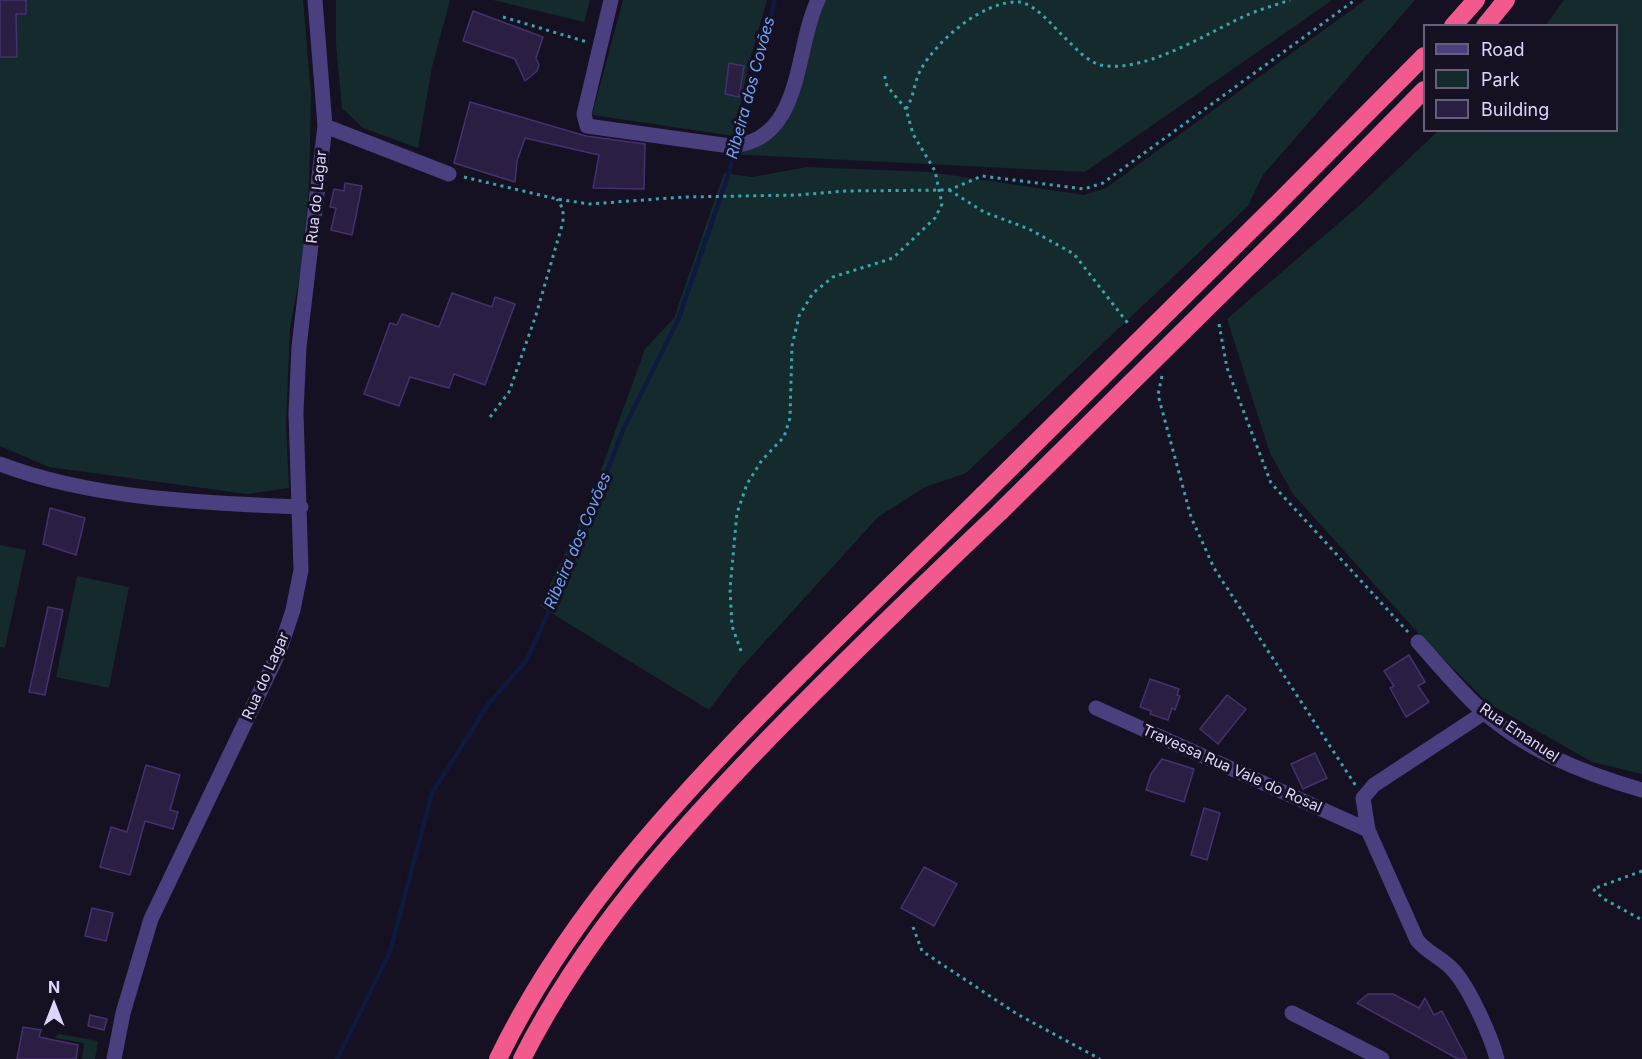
<!DOCTYPE html>
<html>
<head>
<meta charset="utf-8">
<style>
	body { margin:0 }
	#map { position:relative; width:1642px; height:1059px; overflow:hidden; background:#161023; font-family:Inter,sans-serif }
	canvas { display:block }
	.legend { position:absolute; left:1423px; top:24px; width:195px; height:108px; box-sizing:border-box; background:#161023; border:2px solid #665f7a; margin:0; padding:8px 10px; list-style:none; font-size:18px; color:#dfd5fc }
	.legend li { display:flex; align-items:center; gap:12px; height:30px }
	.legend b { width:30px; border:2px solid #665f7a }
	.north { position:absolute; left:24px; top:975px; width:60px; height:60px; -webkit-text-stroke:4px #161023; paint-order:stroke; rotate:0deg; font-size:16px; font-weight:700; line-height:24px; text-align:center; color:#dfd5fc }
	.north::after { content:''; display:block; margin:auto; width:21px; height:27px; background:#dfd5fc; clip-path:polygon(50% 0,100% 100%,50% 72%,0 100%) }
</style>
</head>
<body>
<div id="map">
<canvas width="1642" height="1059"></canvas>
<ul class="legend">
<li><b style="height:8px;background:#4a3f7f"></b>Road</li>
<li><b style="height:16px;background:#142a2d"></b>Park</li>
<li><b style="height:16px;background:#2a1e43"></b>Building</li>
</ul>
<div class="north">N</div>
</div>
<script>
const ctx = document.querySelector('canvas').getContext('2d');
ctx.lineJoin = 'round';
function fillPath(path, color) { ctx.fillStyle = color; ctx.fill(path, 'evenodd'); }
function stroke(path, color, width, dash) { ctx.strokeStyle = color; ctx.lineWidth = width; ctx.lineCap = dash ? 'butt' : 'round'; ctx.setLineDash(dash || []); ctx.stroke(path); }
function drawText(font, color, halo, rows, align = 'center') {
  ctx.font = font + ' Inter,sans-serif'; ctx.lineWidth = 6; ctx.setLineDash([]); ctx.textBaseline = 'middle'; ctx.strokeStyle = halo; ctx.fillStyle = color; for (const [text, x, y, turn = 0] of rows) {
    ctx.save(); ctx.translate(x, y); ctx.rotate((+turn || 0) * Math.PI / 180); ctx.textAlign = isNaN(turn) ? turn : align; if (halo) ctx.strokeText(text, 0, 0); ctx.fillText(text, 0, 0); ctx.restore();
  }
}
fillPath(new Path2D(`
	M0 0H303L311 94 309 188 301 270 290 327 286 425 289 488 247 494 49 467 0 446Z
	M336 0H450L432 67 418 148 363 128 342 108 336 44Z
	M493 0H590L584 22Z
	M623 0H767L749 63 734 136 592 115Z
	M824 0H1331V1L1085 172 728 154C818 137 792 61 824 0Z
	M1365 0H1415L1263 175 1248 206 966 473 925 487 878 517 739 670 709 710 540 606 589 503 645 349 674 318 724 173 752 177 807 167 930 172 1084 195 1106 188Z
	M1564 0H1642V774L1592 762 1488 703 1420 635 1293 494 1270 453 1227 319 1361 204 1438 131 1616 130V26L1546 25Z
	M0 545 26 550 5 648 0 647Z
	M77 576 129 587 109 688 56 677Z
	M59 1034 98 1041 95 1059H82L84 1043 55 1038Z`), '#142a2d');
stroke(new Path2D(`
	M337 1059 390 952 432 793 489 703 526 661 575 555 623 430 678 320 729 173 775 0`), '#0e193e', 4.5);
const building = new Path2D(`
	M0 0H26V14H16L17 57H0Z
	M473 11 543 37 536 58 539 65 537 71 525 81 515 59 463 41Z
	M729 63 744 66 739 97 725 94Z
	M470 102 586 136 645 144 644 189 593 188 599 155 525 138 517 161 515 182 454 163Z
	M345 183 362 186 352 235 331 230 336 208 330 207 334 189 344 191Z
	M452 293 492 307 495 297 515 304 485 385 454 374 449 388 410 377 399 406 364 394 390 323 397 325 402 314 439 327Z
	M50 508 85 518 76 555 43 544Z
	M48 607 63 610 45 695 29 692Z
	M1409 655 1425 682 1418 686 1429 702 1406 717 1390 688 1394 686 1384 671Z
	M1150 679 1179 689 1177 695 1180 696 1175 710 1172 708 1168 720 1150 714 1151 711 1140 707Z
	M1227 695 1246 709 1218 744 1200 729Z
	M1315 753 1327 778 1303 789 1291 764Z
	M1162 759 1194 769 1184 802 1146 790 1151 774Z
	M146 765 180 775 170 810 178 812 173 829 145 821 130 875 100 867 111 827 127 832Z
	M1204 808 1220 813 1207 860 1191 855Z
	M924 867 957 884 934 926 901 908Z
	M92 908 113 913 106 941 85 936Z
	M1368 994H1393L1419 1008 1425 998 1434 1015 1442 1011 1467 1059H1458L1357 1003Z
	M90 1015 107 1019 104 1030 88 1026Z
	M23 1027 41 1030 39 1037 78 1045 76 1059H17Z`);
fillPath(building, '#2a1e43');
stroke(building, '#45316d', 1.5);
stroke(new Path2D(`
	M503 17 587 42
	M906 109C914 97 914 83 920 71 936 41 983 0 1020 2 1037 6 1051 24 1063 36 1076 48 1088 64 1106 66 1151 70 1207 33 1247 15 1261 9 1276 5 1290 0
	M464 177 557 199 589 204 684 197 798 195 845 191 949 190 982 176 1084 189 1103 183 1355 0
	M949 190 984 212 1029 229 1074 254 1130 326
	M1219 324 1227 368 1271 483 1408 632
	M1162 376 1158 395 1191 517 1214 568 1356 786
	M490 417 509 392 536 315 563 222V209L557 199
	M741 651 732 626 730 589 737 513 747 484 762 460 784 437 790 418 792 346 799 316 813 293 833 277 893 258 935 218 942 204 935 171 913 134 906 109 887 86 884 73
	M1642 871 1593 889 1604 899 1642 920
	M913 927 922 951 946 967 1017 1014 1100 1059`), '#38a4ad', 3, [3, 4.5]);
stroke(new Path2D(`
	M611 0 584 114 587 126 730 146C804 142 794 49 818 0
	M325 126 449 174
	M0 464C91 499 204 503 301 507
	M1418 642C1437 663 1456 686 1477 706 1523 749 1582 773 1642 790
	M1096 708 1368 830
	M1485 712 1374 785 1363 798 1368 830 1417 940C1427 953 1443 958 1453 970 1469 987 1491 1036 1497 1059
	M1292 1013 1382 1059
	M114 1059 123 1013 151 919 279 652 293 610 301 570 296 413 299 347 325 126 315 0`), '#4a3f7f', 15);
stroke(new Path2D(`
	M1453 26 1476 0
	M1485 26 1506 0
	M1275 206 1424 56
	M1293 223 1424 90
	M498 1059C561 929 654 824 754 721 829 644 907 570 983 495
	M522 1059C584 936 675 835 770 737 845 660 922 586 1000 512`), '#f25a8e', 18);
stroke(new Path2D(`
	M983 495 1275 206
	M1000 512 1293 223`), '#f25a8e', 18);
drawText('15px', '#dfd5fc', '#161023', [
	["Rua do Lagar",317,197,-84],
	["Rua do Lagar",266,676,-66],
	["Rua Emanuel",1519,733,34],
	["Travessa Rua Vale do Rosal",1232,769,24]
]);
drawText('italic 16px', '#6ca2f4', '#161023', [
	["Ribeira dos Covões",751,88,-75],
	["Ribeira dos Covões",578,541,-67]
]);
</script>
</body>
</html>
